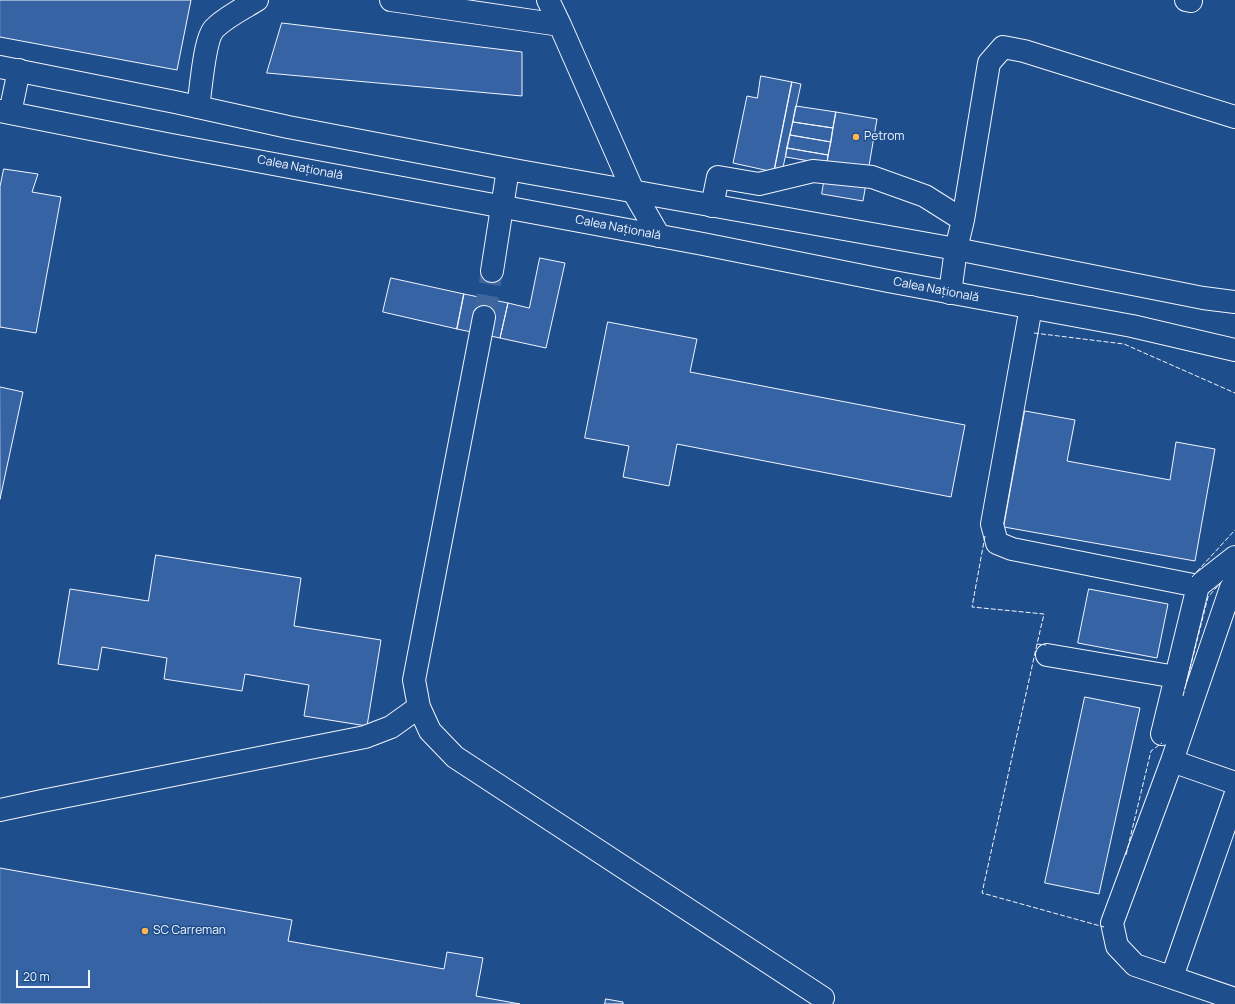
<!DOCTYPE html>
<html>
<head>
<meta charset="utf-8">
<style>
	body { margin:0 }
	#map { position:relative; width:1235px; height:1004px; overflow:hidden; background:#1f4e8c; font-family:Manrope,sans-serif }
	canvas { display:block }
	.scale { position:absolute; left:16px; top:970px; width:74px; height:18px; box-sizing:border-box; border:2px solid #f2f6ff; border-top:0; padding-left:5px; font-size:12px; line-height:14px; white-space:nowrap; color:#f2f6ff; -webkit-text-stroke:3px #1f4e8c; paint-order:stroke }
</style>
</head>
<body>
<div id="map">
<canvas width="1235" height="1004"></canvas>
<div class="scale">20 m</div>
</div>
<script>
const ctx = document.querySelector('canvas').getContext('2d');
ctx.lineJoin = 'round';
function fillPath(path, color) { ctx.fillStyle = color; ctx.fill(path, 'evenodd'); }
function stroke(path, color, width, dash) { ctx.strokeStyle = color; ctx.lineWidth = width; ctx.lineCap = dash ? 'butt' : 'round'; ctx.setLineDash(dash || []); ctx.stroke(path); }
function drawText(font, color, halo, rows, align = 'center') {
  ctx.font = font + ' Manrope,sans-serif'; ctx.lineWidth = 3; ctx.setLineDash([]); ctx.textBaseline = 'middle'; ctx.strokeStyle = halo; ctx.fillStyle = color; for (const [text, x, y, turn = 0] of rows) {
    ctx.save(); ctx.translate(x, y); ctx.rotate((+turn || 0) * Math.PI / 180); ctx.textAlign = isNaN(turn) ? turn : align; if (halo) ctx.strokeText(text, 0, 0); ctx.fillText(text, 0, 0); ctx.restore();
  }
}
const building = new Path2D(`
	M0 0H191L177 70 0 37Z
	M282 23 522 52V96L267 73Z
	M761 76 792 82 774 172 733 163 747 96 757 98Z
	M792 82 801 84 782 172H774Z
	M796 106 836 112 833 128 793 122Z
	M836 112 877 119 863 201 822 194Z
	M793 122 833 128 831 142 790 135Z
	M790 135 831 142 828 155 787 148Z
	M787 148 828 155 827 164 786 157Z
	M4 169 38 174 32 192 61 197 36 333 0 327V187Z
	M540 258 565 263 546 348 500 338 508 303 529 308Z
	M391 278 464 294 457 329 383 312Z
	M464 294 508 303 500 338 457 329Z
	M608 322 697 339 690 372 965 425 951 497 677 444 669 486 623 477 629 446 585 438Z
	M0 387 23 392 0 499Z
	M1025 411 1075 420 1067 461 1170 480 1176 442 1215 449 1195 561 1004 527Z
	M156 555 301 578 294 626 381 640 367 726 304 716 309 685 245 674 242 691 164 679 167 658 102 647 98 670 58 664 70 589 148 601Z
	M1089 589 1168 604 1157 658 1078 643Z
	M1085 697 1140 708 1099 894 1045 883Z
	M0 868 292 920 288 941 444 969 447 952 483 958 476 996 520 1004H0Z
	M606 999 623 1002V1004H605Z`);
fillPath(building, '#3563a3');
stroke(building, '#f2f6ff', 1);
stroke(new Path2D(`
	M484 317 492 271`), '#3f679d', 22, [22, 11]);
const minor = new Path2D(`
	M391 0 560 25
	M548 0 560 25 633 191 659 236
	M1186 0 1191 1V0
	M198 107C201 90 204 40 214 29 224 18 244 8 257 0
	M712 206 718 177 759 184 813 171 872 177 925 196 963 220
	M492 271 508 169
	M950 293 956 249 963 220 989 63 1003 47 1024 51 1235 117
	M1031 307 992 524 997 543 1012 549 1198 586
	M484 317 414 680 419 707 430 731 455 757 823 998
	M1235 576 1172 761 1112 923 1117 946 1135 965 1235 999
	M1047 655 1176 677
	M1162 734 1198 586 1235 557
	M1172 761 1235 783
	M0 810 42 801 365 737 391 727 419 707
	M1172 977 1235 796`);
const major = new Path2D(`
	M0 67 175 102 288 127 508 169 956 249 1203 298 1235 302
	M0 111 166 144 703 244 888 281 1132 326 1235 350
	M10 113 19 70`);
stroke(minor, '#f2f6ff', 24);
stroke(major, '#f2f6ff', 24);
stroke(minor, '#1f4e8c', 22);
stroke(major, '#1f4e8c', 22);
stroke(new Path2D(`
	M1034 333 1124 344 1235 393
	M985 536 972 607 1044 614 1037 644 1046 645
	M1192 577 1235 530
	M1037 644 982 893 1104 927
	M1183 696 1208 597 1223 580
	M1126 855 1151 751 1162 743`), '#f2f6ff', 1, [5, 2]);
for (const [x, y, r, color] of [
	[856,137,4,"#ffb74d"],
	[145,931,4,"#ffb74d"]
]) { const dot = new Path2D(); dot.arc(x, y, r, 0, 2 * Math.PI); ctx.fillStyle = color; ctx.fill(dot); stroke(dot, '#1f4e8c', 1.5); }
drawText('12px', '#f2f6ff', '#1f4e8c', [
	["Petrom",864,137],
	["SC Carreman",153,931]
], 'left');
drawText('12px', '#f2f6ff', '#1f4e8c', [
	["Calea Națională",300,168,11],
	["Calea Națională",618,228,11],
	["Calea Națională",936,290,11]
]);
</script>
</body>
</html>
